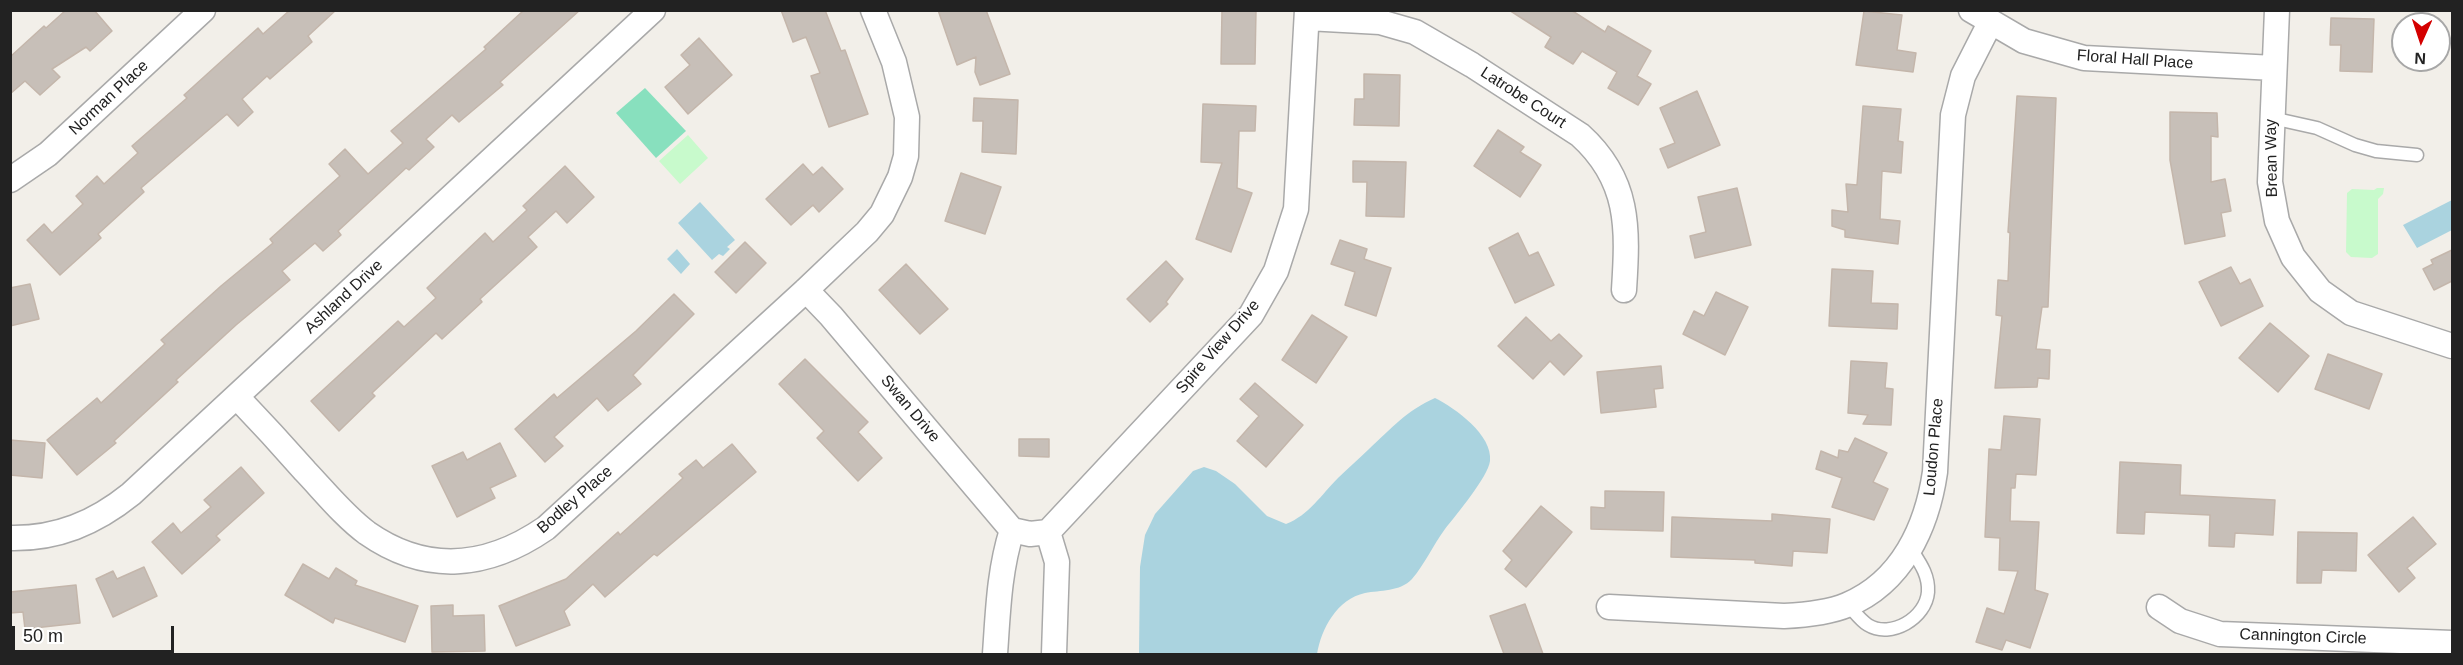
<!DOCTYPE html>
<html>
<head>
<meta charset="utf-8">
<style>
	body { margin:0 }
	#map { position:relative; width:2463px; height:665px; overflow:hidden; background:#f2efe9; font-family:Arial,sans-serif }
	canvas { display:block }
	.frame { position:absolute; inset:0; border:12px solid #222; pointer-events:none }
	.north { position:absolute; left:2391px; top:12px; width:60px; height:60px; box-sizing:border-box; background:#fff; border:2px solid #a7a7a7; border-radius:50%; rotate:183deg; font-size:16px; font-weight:700; line-height:24px; text-align:center; color:#222 }
	.north::after { content:''; display:block; margin:auto; width:21px; height:27px; background:#d40000; clip-path:polygon(50% 0,100% 100%,50% 72%,0 100%) }
	.scale { position:absolute; left:12px; top:626px; width:162px; height:27px; box-sizing:border-box; border:3px solid #222; border-top:0; padding-left:8px; font-size:18px; line-height:21px; white-space:nowrap; color:#222; -webkit-text-stroke:4px #fff; paint-order:stroke }
</style>
</head>
<body>
<div id="map">
<canvas width="2463" height="665"></canvas>
<div class="frame"></div>
<div class="north">N</div>
<div class="scale">50 m</div>
</div>
<script>
const ctx = document.querySelector('canvas').getContext('2d');
ctx.lineJoin = 'round';
function fillPath(path, color) { ctx.fillStyle = color; ctx.fill(path, 'evenodd'); }
function stroke(path, color, width, dash) { ctx.strokeStyle = color; ctx.lineWidth = width; ctx.lineCap = dash ? 'butt' : 'round'; ctx.setLineDash(dash || []); ctx.stroke(path); }
function drawText(font, color, halo, rows, align = 'center') {
  ctx.font = font + ' Arial,sans-serif'; ctx.lineWidth = 4.5; ctx.setLineDash([]); ctx.textBaseline = 'middle'; ctx.strokeStyle = halo; ctx.fillStyle = color; for (const [text, x, y, turn = 0] of rows) {
    ctx.save(); ctx.translate(x, y); ctx.rotate((+turn || 0) * Math.PI / 180); ctx.textAlign = isNaN(turn) ? turn : align; if (halo) ctx.strokeText(text, 0, 0); ctx.fillText(text, 0, 0); ctx.restore();
  }
}
fillPath(new Path2D(`
	M688 135 708 158 680 184 659 161Z
	M2377 188H2384L2383 194 2378 199V254L2372 258 2351 257 2346 252 2347 193 2352 189 2374 190Z`), '#c8facc');
fillPath(new Path2D(`
	M645 88 686 131 656 158 616 113Z`), '#88e0be');
fillPath(new Path2D(`
	M2452 200V230L2417 248 2403 225Z
	M700 202 735 240 727 247 730 249 723 256 719 254 712 260 678 223Z
	M677 249 690 264 681 274 667 259Z
	M1435 398C1455 408 1493 435 1490 461 1488 477 1456 515 1445 529 1433 545 1425 564 1412 579 1400 592 1380 590 1365 593 1337 599 1321 629 1317 654H1139L1140 567 1145 535 1155 514 1193 471 1204 467 1216 471 1235 484 1267 516 1286 524C1309 515 1321 495 1338 478 1348 468 1359 459 1369 449 1392 428 1406 411 1435 398Z`), '#aad3df');
const building = new Path2D(`
	M66 10H94L112 31 90 51 86 47 52 69 60 77 40 95 25 81 10 94V57L44 26 46 28Z
	M290 10H336L308 36 312 42 270 79 267 76 242 99 253 112 238 126 227 114 141 188 144 192 98 234 101 238 60 275 27 240 44 224 52 233 83 204 76 196 97 176 104 184 138 153 132 146 187 98 184 95 258 28 263 34Z
	M524 10H580L500 82 503 85 459 122 452 115 426 139 434 147 409 170 406 168 338 231 341 235 323 251 315 243 282 271 290 280 236 325 176 380 178 382 114 441 116 443 77 475 47 440 97 398 101 403 165 344 161 340 221 286 273 243 270 239 340 176 329 164 345 149 368 174 403 143 391 131 486 49 484 47Z
	M781 10H825L841 51 845 50 868 114 829 127 811 76 820 73 806 37 793 42Z
	M938 10H986L1010 74 980 85 975 72 976 57 957 65Z
	M1222 10H1256L1255 64H1221Z
	M1509 10H1571L1605 32 1608 26 1651 51 1637 76 1651 84 1638 105 1608 88 1617 72 1582 51 1573 64 1545 47 1551 37Z
	M1864 11 1902 15 1897 50 1916 53 1913 72 1856 65Z
	M2331 18 2374 19 2372 72 2340 71 2341 45H2330Z
	M699 38 732 75 688 114 665 87 690 65 681 55Z
	M1364 74 1400 75 1399 126 1354 125 1355 99H1364Z
	M1697 91 1720 145 1668 168 1660 149 1675 143 1660 108Z
	M2017 96 2056 98 2048 307H2042L2036 349 2050 350 2049 379 2038 378 2037 387 1995 388 2002 316 1996 315 1998 280 2008 281 2010 233 2008 232Z
	M974 98 1018 100 1016 154 982 152 983 121H973Z
	M1203 104 1256 106 1255 131H1239L1237 188 1252 193 1231 252 1196 239 1222 163 1201 162Z
	M1863 106 1901 109 1898 141 1903 142 1901 173 1882 171 1880 219 1900 221 1898 244 1845 237V230L1832 226V210L1848 212 1846 184 1857 185Z
	M2170 112 2217 113 2218 137 2211 136V182L2225 179 2231 211 2221 213 2225 236 2185 244 2170 160Z
	M1498 130 1524 147 1520 152 1541 165 1520 197 1474 166Z
	M1353 161 1406 162 1404 217 1366 216 1367 182H1353Z
	M803 164 813 175 822 167 843 189 819 212 813 205 791 225 766 199Z
	M565 166 594 197 567 223 556 211 528 237 537 247 480 299 482 302 442 339 436 333 372 393 375 396 339 431 311 401 398 321 404 327 436 298 427 288 485 233 493 242 527 210 523 206Z
	M961 173 1001 187 985 234 945 221Z
	M1737 188 1751 245 1695 258 1690 236 1706 232 1698 197Z
	M1518 233 1529 256 1538 252 1554 285 1515 303 1489 248Z
	M1340 240 1367 249 1364 259 1391 268 1376 316 1345 305 1355 272 1331 264Z
	M745 242 766 263 736 293 715 272Z
	M2452 250V281L2434 290 2423 269 2433 264 2431 260Z
	M1166 261 1183 279 1166 302 1168 304 1150 322 1127 299Z
	M906 264 948 309 920 334 879 290Z
	M2231 267 2240 284 2250 279 2263 306 2221 326 2199 282Z
	M1832 269 1873 271 1871 303 1898 304 1897 329 1829 326Z
	M30 284 39 319 10 326V288Z
	M1716 292 1748 307 1725 355 1683 334 1694 311 1704 316Z
	M674 294 694 314 633 375 641 384 608 411 597 398 554 437 563 446 545 462 515 429 554 394 557 398 636 331Z
	M1312 315 1347 337 1316 383 1282 360Z
	M1526 317 1551 341 1559 334 1582 356 1564 375 1550 361 1533 379 1498 346Z
	M2270 323 2309 356 2278 392 2239 358Z
	M2328 354 2382 374 2369 409 2315 389Z
	M805 359 868 422 858 432 882 458 858 481 817 438 824 431 779 384Z
	M1851 361 1887 363 1885 388 1893 389 1891 425 1863 424 1868 415 1848 413Z
	M1661 366 1663 388 1654 389 1656 407 1601 413 1597 372Z
	M1255 383 1303 425 1266 467 1237 441 1259 416 1240 399Z
	M2004 416 2040 419 2036 475 2016 474 2015 488H2011L2010 521 2039 522 2035 590 2048 594 2030 648 2006 640 2002 650 1976 642 1987 608 2004 614 2018 571 1999 570 2000 538 1985 537 1989 449 2001 450Z
	M1855 438 1887 453 1873 482 1888 489 1874 520 1832 507 1842 478 1816 469 1821 451 1838 458 1839 450 1848 452Z
	M1019 439H1049V457L1019 456Z
	M10 440 45 443 42 478 10 475Z
	M500 443 516 476 490 488 495 498 457 517 432 466 463 452 467 460Z
	M732 444 756 472 657 556 654 554 605 597 593 584 564 611 570 625 516 646 499 606 566 579 618 532 620 535 683 478 679 474 696 460 703 468Z
	M2120 462 2181 465 2180 495 2275 500 2273 535 2235 533 2234 547 2209 546 2210 515 2145 512 2144 534 2117 533Z
	M241 467 264 493 216 536 220 540 182 574 152 542 173 523 181 533 211 507 204 500Z
	M1605 491 1664 492 1663 531 1591 529V507L1605 508Z
	M1541 506 1572 532 1526 587 1505 569 1512 560 1503 551Z
	M1772 514 1830 519 1827 553 1793 551 1792 566 1755 563V560L1671 557 1672 517 1772 521Z
	M2413 517 2436 544 2407 568 2415 578 2399 592 2368 555Z
	M2298 532 2357 533 2356 571 2322 570 2321 583H2297Z
	M303 564 329 579 336 568 357 581 355 585 418 606 405 642 335 618 333 623 285 595Z
	M144 567 157 596 113 617 96 579 113 571 117 579Z
	M76 585 80 623 25 629 23 612 10 613V592Z
	M1525 604 1543 654H1504L1490 616Z
	M453 605V616L484 615 485 651 432 652 431 606Z`);
fillPath(building, '#c7bfb8');
stroke(building, '#c4b6ab', 1.5);
const lane = new Path2D(`
	M2272 118 2317 128 2355 145 2376 151 2417 155
	M1848 605C1854 611 1860 620 1868 625 1891 639 1926 618 1928 592 1929 575 1920 563 1911 549`);
const street = new Path2D(`
	M1971 10 2024 41 2084 58 2274 68
	M2277 10 2270 182 2277 221 2293 257 2320 291 2351 313 2452 346
	M1307 18 1380 22 1415 32 1472 65 1580 135C1630 180 1628 228 1624 290
	M10 180 48 154 203 10
	M806 290 831 316 1012 530
	M237 397C260 421 283 446 305 471 325 492 344 516 367 533 427 575 488 568 546 528L806 290 867 232 882 214 900 177 906 156 907 117 894 62 873 10
	M1012 530 1030 534 1048 532 1251 315 1276 271 1296 209 1307 10
	M1048 532 1057 562 1054 654
	M10 538C57 539 95 523 131 494L653 10
	M1609 607 1784 616C1805 615 1828 613 1847 605 1902 582 1927 527 1935 472L1953 115 1963 76 1990 23
	M2159 607 2180 621 2220 634 2452 643
	M995 654C998 612 999 571 1012 530`);
stroke(lane, '#a9a9a9', 15);
stroke(street, '#a9a9a9', 27);
stroke(lane, '#fff', 12);
stroke(street, '#fff', 24);
drawText('16px', '#222', '#fff', [
	["Floral Hall Place",2135,60,4],
	["Norman Place",109,98,-43],
	["Latrobe Court",1523,98,33],
	["Brean Way",2272,158,-91],
	["Ashland Drive",344,297,-43],
	["Spire View Drive",1218,347,-49],
	["Swan Drive",910,409,50],
	["Loudon Place",1934,447,-85],
	["Bodley Place",575,500,-41],
	["Cannington Circle",2303,637,2]
]);
</script>
</body>
</html>
